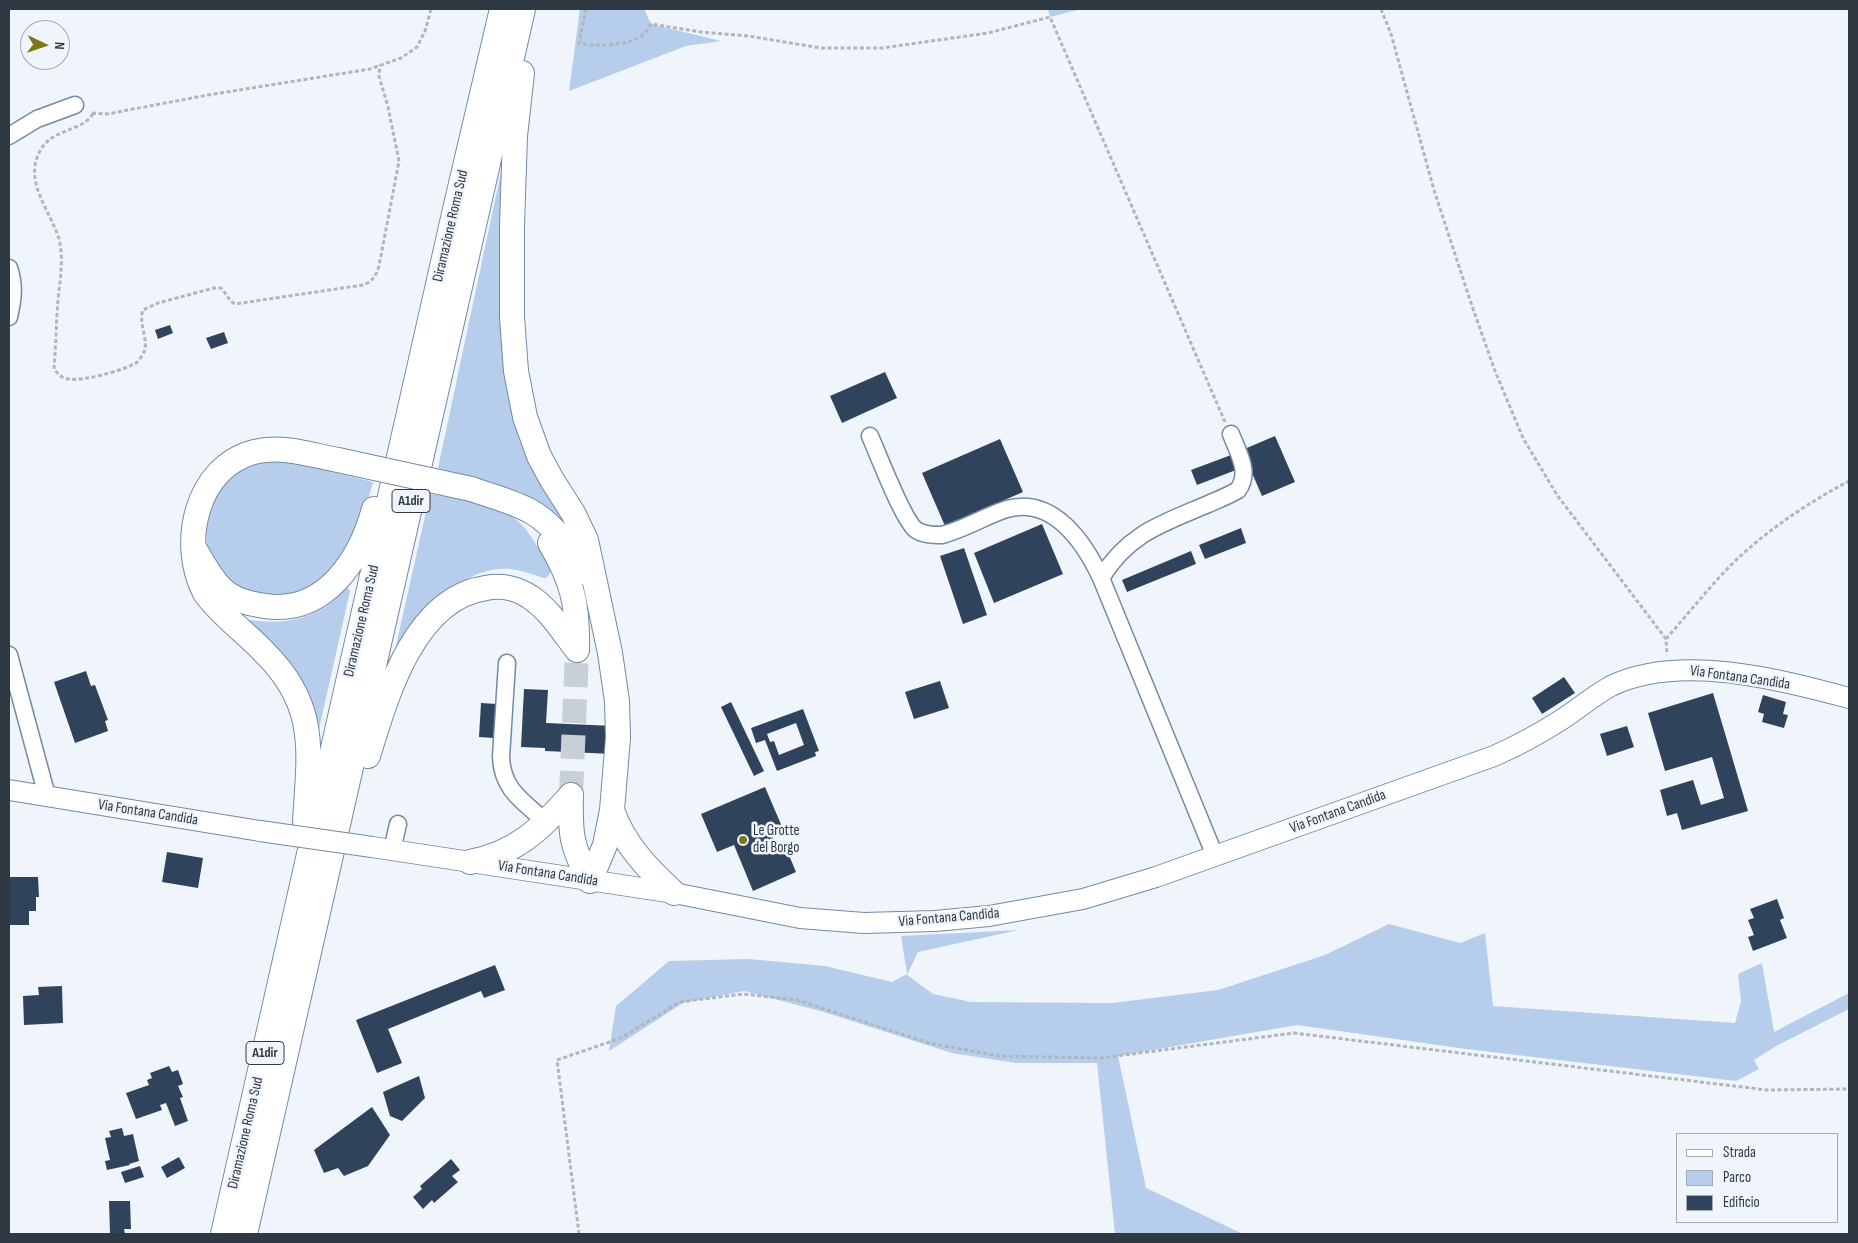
<!DOCTYPE html>
<html>
<head>
<meta charset="utf-8">
<style>
	body { margin:0 }
	#map { position:relative; width:1858px; height:1243px; overflow:hidden; background:#f0f5fb; font-family:"Sofia Sans Condensed",sans-serif }
	canvas { display:block }
	.frame { position:absolute; inset:0; border:10px solid #2f3944; pointer-events:none }
	.legend { position:absolute; left:1676px; top:1133px; width:162px; height:90px; box-sizing:border-box; background:#f0f5fb; border:1px solid #a3aab2; margin:0; padding:6px 9px; list-style:none; font-size:15px; color:#2f3944 }
	.legend li { display:flex; align-items:center; gap:10px; height:25px }
	.legend b { width:25px; border:1px solid #a3aab2 }
	.north { position:absolute; left:20px; top:20px; width:50px; height:50px; box-sizing:border-box; background:#f0f5fb; border:1px solid #a3aab2; border-radius:50%; rotate:93deg; font-size:14px; font-weight:700; line-height:20px; text-align:center; color:#2f3944 }
	.north::after { content:''; display:block; margin:auto; width:18px; height:22px; background:#7f7517; clip-path:polygon(50% 0,100% 100%,50% 72%,0 100%) }
</style>
</head>
<body>
<div id="map">
<canvas width="1858" height="1243"></canvas>
<div class="frame"></div>
<ul class="legend">
<li><b style="height:6px;background:#fff"></b>Strada</li>
<li><b style="height:14px;background:#b6ceeb"></b>Parco</li>
<li><b style="height:14px;background:#2f445c"></b>Edificio</li>
</ul>
<div class="north">N</div>
</div>
<script>
const ctx = document.querySelector('canvas').getContext('2d');
ctx.lineJoin = 'round';
function fillPath(path, color) { ctx.fillStyle = color; ctx.fill(path, 'evenodd'); }
function stroke(path, color, width, dash) { ctx.strokeStyle = color; ctx.lineWidth = width; ctx.lineCap = dash ? 'butt' : 'round'; ctx.setLineDash(dash || []); ctx.stroke(path); }
function drawText(font, color, halo, rows, align = 'center') {
  ctx.font = font + ' "Sofia Sans Condensed",sans-serif'; ctx.lineWidth = 5; ctx.setLineDash([]); ctx.textBaseline = 'middle'; ctx.strokeStyle = halo; ctx.fillStyle = color; for (const [text, x, y, turn = 0] of rows) {
    ctx.save(); ctx.translate(x, y); ctx.rotate((+turn || 0) * Math.PI / 180); ctx.textAlign = isNaN(turn) ? turn : align; if (halo) ctx.strokeText(text, 0, 0); ctx.fillText(text, 0, 0); ctx.restore();
  }
}
fillPath(new Path2D(`
	M580 9H644L651 24 721 41 686 46 569 91Z
	M1048 9H1081L1050 17Z
	M506 169 505 330 566 525 545 506 521 492 438 468 501 172Z
	M282 461 293 462 373 482 365 512 327 582 284 603 227 586 207 547 206 523 215 494 231 477 249 466 261 463Z
	M430 494C460 500 498 502 521 524 530 533 536 545 543 555 549 563 555 571 546 578H543C532 574 521 570 510 569 458 566 425 616 395 650Z
	M347 587 350 591 317 738 245 619C276 625 305 622 331 603 337 598 341 591 347 587Z
	M1389 924 1460 943 1485 933 1493 1006 1735 1023 1741 1001 1738 974 1762 963 1774 1032 1849 993V1009L1778 1045 1754 1060 1759 1069 1736 1081 1466 1049 1297 1025 1118 1056 1146 1188 1243 1234H1115L1097 1063H1016L952 1053 824 1012 744 991 683 1003 609 1051 616 1006 669 961 749 959 825 966 892 982 907 974 901 936 1019 930 918 952 907 975 933 994 971 1002 1112 1003 1218 990 1325 955Z`), '#b6ceeb');
fillPath(new Path2D(`
	M170 325 173 333 158 339 155 330Z
	M224 332 228 343 211 349 206 338Z
	M885 372 897 398 842 423 830 396Z
	M1275 436 1295 482 1262 496 1242 450Z
	M1000 439 1023 492 945 526 922 473Z
	M1231 455 1236 470 1197 485 1191 470Z
	M1042 524 1063 574 994 603 974 553Z
	M1241 528 1246 543 1205 559 1199 545Z
	M964 548 987 615 963 624 940 556Z
	M1191 551 1196 564 1127 592 1122 580Z
	M86 671 91 686 95 685 108 720 105 721 108 731 75 743 54 682Z
	M1564 677 1575 693 1542 714 1532 698Z
	M940 681 949 708 914 719 905 692Z
	M524 689 548 690 546 723 614 726 613 754 545 751V748L521 747Z
	M1713 693 1748 811 1682 830 1677 813 1667 816 1660 790 1693 780 1701 805 1724 798 1712 757 1665 771 1648 713Z
	M1763 695 1786 702 1783 714 1788 715 1784 728 1762 722 1764 714 1758 712Z
	M731 702 764 771 754 776 721 707Z
	M481 703 497 704 494 738 479 737Z
	M803 709 819 751 815 752 816 756 777 771 765 740 756 743 751 728ZM796 723 804 745 779 755 774 741 770 742 767 734Z
	M1627 726 1634 747 1607 756 1600 734Z
	M765 787 783 829 771 834 779 851 786 848 796 872 753 891 734 845 717 852 701 814Z
	M167 852 203 858 198 888 162 882Z
	M9 877H38L39 897H36V911H29V925H9Z
	M1777 899 1784 918 1780 920 1787 938 1753 951 1748 937 1754 935 1748 920 1754 918 1750 909Z
	M495 965 505 990 484 998 481 991 388 1029 402 1063 377 1073 356 1020Z
	M62 986 63 1023 24 1025 23 996 39 995 38 987Z
	M169 1066 172 1072 178 1070 183 1084 178 1086 183 1097 180 1098 188 1121 175 1126 166 1103 160 1105 162 1110 136 1119 126 1093 149 1085 147 1080 152 1078 150 1073Z
	M419 1076 425 1098 402 1121 390 1116 383 1092Z
	M372 1107 390 1135 368 1166 344 1176 338 1168 324 1173 314 1150Z
	M122 1128 124 1136 133 1134 139 1161 129 1164 130 1165 107 1170 105 1161 110 1160 105 1138 111 1137 109 1131Z
	M179 1157 185 1168 167 1178 161 1167Z
	M451 1159 460 1170 452 1176 458 1182 434 1203 432 1200 423 1209 413 1197 422 1189 420 1186Z
	M140 1166 144 1177 125 1183 121 1172Z
	M109 1201H130L131 1229H124L125 1234H110Z`), '#2f445c');
stroke(new Path2D(`
	M571 795 577 650`), '#c9cfd6', 24, [24, 12]);
const minor = new Path2D(`
	M9 136 37 119 75 105
	M9 268C15 285 13 300 9 317
	M870 436C878 454 903 520 916 530 924 535 933 535 942 535 965 529 985 516 1007 509 1053 496 1084 542 1101 578L1215 856
	M1101 578C1128 534 1161 524 1206 505 1217 500 1228 496 1238 490 1251 472 1238 453 1231 434
	M9 655 47 796
	M507 663 501 757C502 790 524 802 546 822
	M392 851 398 824`);
const major = new Path2D(`
	M9 790 260 831
	M372 847 674 893 800 918 864 923 935 921 989 916 1083 899 1156 877 1494 756C1517 746 1539 734 1561 720 1578 709 1593 696 1611 686 1679 653 1779 679 1849 698`);
const highway = new Path2D(`
	M522 73 515 136 512 225V317L516 371 525 417 539 456 552 480 573 513 586 540 610 653 617 701 618 738 612 810 605 845 590 881
	M471 489C491 496 512 501 530 511 556 525 572 554 591 576
	M550 543C573 582 578 605 577 650
	M194 548C203 562 210 578 222 589 233 600 250 604 265 606 325 615 360 560 374 509
	M368 756C386 697 414 598 486 588 501 585 517 588 530 597 549 609 563 632 577 650
	M571 795C570 834 571 846 590 881
	M612 810C624 845 648 869 674 893
	M305 822C309 752 319 706 264 652 246 633 220 614 205 593 179 544 196 467 254 452 282 445 311 455 338 460
	M470 862C516 853 540 830 571 795
	M223 1234 456 205 502 9
	M245 1234 523 9`);
stroke(minor, '#738aa5', 19);
stroke(major, '#738aa5', 22);
stroke(highway, '#738aa5', 26);
stroke(new Path2D(`
	M586 9 579 43C595 47 631 46 644 34 647 31 649 27 651 24L701 32 748 36 821 48H882L988 33 1050 17 1225 422
	M1381 9 1391 34 1434 190 1471 303 1495 371 1523 438 1557 495 1666 639 1667 655
	M92 113 107 114 208 95 370 69 401 58 417 47 425 31 431 9
	M93 114C90 118 86 122 82 124 65 133 48 134 39 153 24 182 51 212 59 239 64 260 60 279 58 300 56 323 56 346 54 369 58 374 62 379 70 379 84 381 121 371 134 364 138 363 142 356 144 352 149 339 138 324 143 310L158 303 214 288H221C227 294 228 300 235 304L363 285C373 281 376 276 379 266L399 161 388 107 379 76 380 65
	M1666 639C1687 615 1707 590 1729 567 1764 532 1806 504 1849 481
	M579 1234 557 1060 621 1038 680 1002 743 994 797 1000 929 1043 999 1056 1101 1058 1294 1033 1767 1090 1849 1089`), '#afb6bd', 3, [4, 2.5]);
stroke(minor, '#fff', 16);
stroke(major, '#fff', 20);
stroke(highway, '#fff', 24);
const majorBridge = new Path2D(`
	M260 831 372 847`);
const highwayBridge = new Path2D(`
	M338 460 471 489`);
stroke(majorBridge, '#738aa5', 22, []);
stroke(highwayBridge, '#738aa5', 26, []);
stroke(majorBridge, '#fff', 20);
stroke(highwayBridge, '#fff', 24);
for (const [x, y, r, color] of [
	[743,840,5,"#7f7517"]
]) { const dot = new Path2D(); dot.arc(x, y, r, 0, 2 * Math.PI); ctx.fillStyle = color; ctx.fill(dot); stroke(dot, '#f0f5fb', 2); }
for (const [x, y, w] of [
	[411,501,38],
	[265,1053,38]
]) { const box = new Path2D(); box.roundRect(x - w / 2, y - 11.5, w, 23, 4); ctx.fillStyle = '#f0f5fb'; ctx.fill(box); stroke(box, '#2f3944', 1); }
drawText('bold 14px', '#2f3944', null, [
	["A1dir",411,501],
	["A1dir",265,1053]
]);
drawText('15px', '#2f3944', '#f0f5fb', [
	["Diramazione Roma Sud",451,226,-77],
	["Diramazione Roma Sud",362,621,-77],
	["Via Fontana Candida",1740,678,8],
	["Via Fontana Candida",1338,812,-20],
	["Via Fontana Candida",148,813,9],
	["Via Fontana Candida",548,874,9],
	["Via Fontana Candida",949,918,-5],
	["Diramazione Roma Sud",246,1133,-77]
]);
drawText('15px', '#2f3944', '#f0f5fb', [
	["Le Grotte",753,831],
	["del Borgo",753,848]
], 'left');
</script>
</body>
</html>
